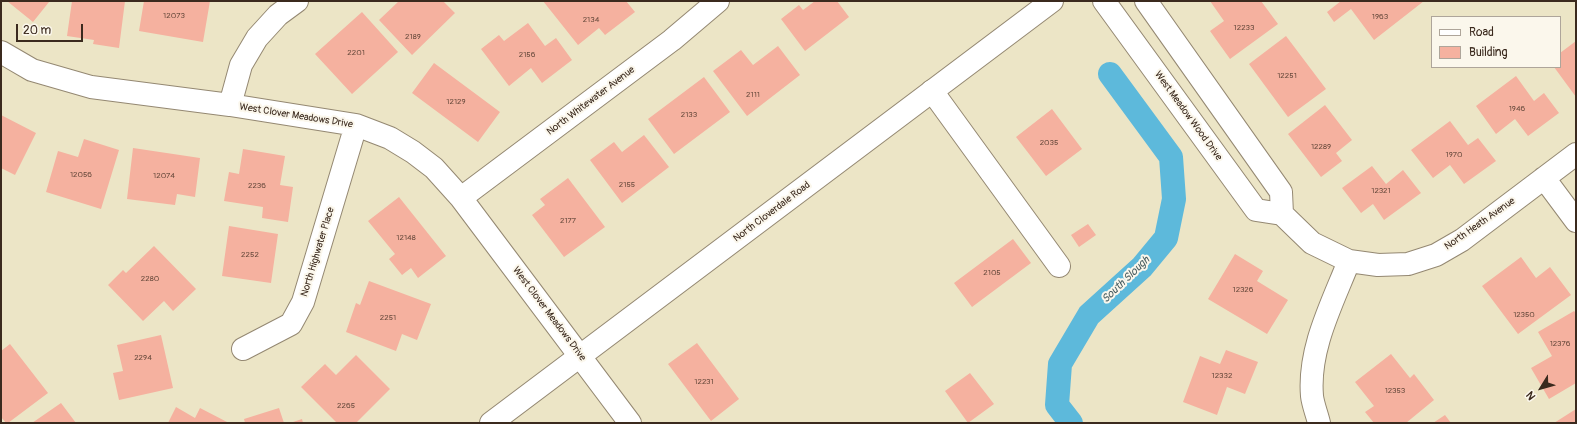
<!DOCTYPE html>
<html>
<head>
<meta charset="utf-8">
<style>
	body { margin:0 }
	#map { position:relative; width:1577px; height:424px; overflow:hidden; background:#ece5c6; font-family:Pangolin,sans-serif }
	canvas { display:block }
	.frame { position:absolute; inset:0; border:2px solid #3b2a1e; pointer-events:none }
	.legend { position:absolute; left:1431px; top:16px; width:130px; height:52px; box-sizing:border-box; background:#fbf7ec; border:1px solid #aea59a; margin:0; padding:5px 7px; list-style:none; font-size:12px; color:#3b2a1e }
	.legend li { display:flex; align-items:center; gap:8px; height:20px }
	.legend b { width:20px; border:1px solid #aea59a }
	.north { position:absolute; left:1521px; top:368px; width:40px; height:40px; -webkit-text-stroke:3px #fbf7ec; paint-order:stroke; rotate:233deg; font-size:11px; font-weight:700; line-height:16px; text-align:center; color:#3b2a1e }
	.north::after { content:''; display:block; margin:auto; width:14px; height:18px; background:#3b2a1e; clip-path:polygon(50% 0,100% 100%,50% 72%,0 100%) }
	.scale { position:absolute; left:16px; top:24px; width:67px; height:18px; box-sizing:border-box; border:2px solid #3b2a1e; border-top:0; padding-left:5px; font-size:12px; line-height:14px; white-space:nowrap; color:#3b2a1e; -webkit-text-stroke:3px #fbf7ec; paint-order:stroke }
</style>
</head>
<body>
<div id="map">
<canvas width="1577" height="424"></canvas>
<div class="frame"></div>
<ul class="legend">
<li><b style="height:5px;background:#fff"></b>Road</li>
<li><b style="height:11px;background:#f5b19f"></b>Building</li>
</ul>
<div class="north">N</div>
<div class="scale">20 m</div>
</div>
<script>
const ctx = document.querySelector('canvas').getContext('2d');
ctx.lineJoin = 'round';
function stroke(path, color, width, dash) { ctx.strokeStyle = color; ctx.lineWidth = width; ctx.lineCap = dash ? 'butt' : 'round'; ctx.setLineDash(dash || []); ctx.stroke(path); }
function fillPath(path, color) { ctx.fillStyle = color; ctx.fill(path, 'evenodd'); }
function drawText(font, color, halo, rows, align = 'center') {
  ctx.font = font + ' Pangolin,sans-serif'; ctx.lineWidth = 4; ctx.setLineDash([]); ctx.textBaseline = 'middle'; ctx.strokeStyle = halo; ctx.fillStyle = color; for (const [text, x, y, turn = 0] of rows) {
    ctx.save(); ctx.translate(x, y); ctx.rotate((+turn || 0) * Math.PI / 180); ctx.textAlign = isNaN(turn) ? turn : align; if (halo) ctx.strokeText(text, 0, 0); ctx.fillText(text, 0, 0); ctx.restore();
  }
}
stroke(new Path2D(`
	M1071 423 1057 405 1060 364 1089 315 1142 267 1166 238 1174 199 1171 157 1110 74`), '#5db9db', 24);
fillPath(new Path2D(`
	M7 1H47L49 2 33 22Z
	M72 1H125L119 48 93 44 94 40 67 36Z
	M144 1H210L203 42 139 31Z
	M399 1H443L455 13 412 55 379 20Z
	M543 1H626L635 12 605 35 599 28 578 45Z
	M815 1H837L849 17 805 51 781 19 799 5 803 10Z
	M1210 1H1261L1278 24 1230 59 1210 31 1224 21Z
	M1341 1H1424L1374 40 1351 9 1334 22 1327 12Z
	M362 12 398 52 352 94 315 54Z
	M528 23 545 46 556 38 572 60 542 83 531 68 509 86 481 49 499 35 504 41Z
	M1286 36 1326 89 1288 117 1249 64Z
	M1576 41V97L1554 67H1560V53Z
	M778 46 800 75 747 116 713 71 741 50 753 65Z
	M434 63 500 112 478 142 412 93Z
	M1516 76 1534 101 1544 93 1559 113 1528 136 1515 119 1496 134 1476 106Z
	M704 77 730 112 674 154 648 119Z
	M1325 105 1352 140 1336 153 1342 161 1321 177 1288 134Z
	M1052 109 1082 149 1046 176 1016 137Z
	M1 115 36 133 15 175 1 168Z
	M1450 121 1468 145 1478 138 1496 161 1464 184 1450 165 1433 178 1411 150Z
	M644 135 669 167 622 203 590 160 614 142 622 152Z
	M84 139 119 150 101 209 46 192 58 151 78 157Z
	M133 148 200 158 195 197 177 194 175 205 127 199Z
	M243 149 285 156 280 185 293 187 288 222 262 218 263 207 224 201 229 172 239 174Z
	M1372 166 1386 184 1403 170 1421 193 1384 220 1373 204 1361 213 1342 188Z
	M568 178 605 227 564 257 532 215 545 205 540 199Z
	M399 197 446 256 418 278 411 268 402 275 389 259 395 254 368 221Z
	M1088 224 1096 235 1079 247 1071 235Z
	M229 226 278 234 271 283 222 276Z
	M1013 239 1031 263 972 307 954 283Z
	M154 246 196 289 173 311 164 301 143 321 108 285 123 270 126 273Z
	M1235 254 1263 271 1257 281 1288 300 1267 334 1208 299Z
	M1521 257 1536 278 1550 267 1571 295 1518 334 1482 286Z
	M369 281 431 304 417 340 402 334 396 351 346 332 356 303 360 305Z
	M1574 311 1576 313V383L1549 399 1531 368 1552 356 1538 332Z
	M161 335 173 388 119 400 113 373 123 371 117 345Z
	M697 343 739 399 711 421 668 364Z
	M10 344 48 393 8 423H6L1 417V351Z
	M1226 350 1258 362 1245 394 1227 387 1217 415 1183 402 1200 356 1220 364Z
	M1391 354 1410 378 1414 374 1434 400 1406 423H1374L1365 412 1374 406 1355 382Z
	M356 355 390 389 356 423H337L301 387 325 364 336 375Z
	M970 373 994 404 968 423 945 391Z
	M61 403 76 423H32Z
	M176 407 195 418 200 408 229 423H168Z
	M279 408 284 423H245L244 419Z
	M1576 409V423H1554Z
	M1445 415 1451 423H1433Z
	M302 419 303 423H290Z`), '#f5b19f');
const minor = new Path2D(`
	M1104 1 1256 210 1282 214 1281 192 1146 1
	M1 52 32 70 91 87 230 105 356 125 390 138 413 152 434 168 461 198 630 423
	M932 91 1059 266
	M230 105 241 65 257 38 278 15 297 1
	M1544 178 1576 221
	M461 198 672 40 718 1
	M1282 214 1312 243 1349 261 1378 265 1408 264 1436 255 1462 240 1576 154
	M243 349 291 324 303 302 356 125
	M1319 423C1317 414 1313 405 1312 396 1308 349 1332 304 1349 261`);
const major = new Path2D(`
	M491 423 1052 1`);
stroke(minor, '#948872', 24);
stroke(major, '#948872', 24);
stroke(minor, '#fff', 22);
stroke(major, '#fff', 22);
drawText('8px', '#6a4c3e', null, [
	["12073",174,16],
	["1963",1380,17],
	["2134",591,20],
	["12233",1244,28],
	["2189",413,37],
	["2201",356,53],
	["2156",527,55],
	["12251",1287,76],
	["2111",753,95],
	["12129",456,102],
	["1946",1517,109],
	["2133",689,115],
	["2035",1049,143],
	["12289",1321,147],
	["1970",1454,155],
	["12056",81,175],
	["12074",164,176],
	["2155",627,185],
	["2236",257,186],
	["12321",1381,191],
	["2177",568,221],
	["12148",406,238],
	["2252",250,255],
	["2105",992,273],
	["2280",150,279],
	["12326",1243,290],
	["12350",1524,315],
	["2251",388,318],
	["12376",1560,344],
	["2294",143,358],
	["12332",1222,376],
	["12231",704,382],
	["12353",1395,391],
	["2265",346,406]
]);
drawText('10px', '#3b2a1e', '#fbf7ec', [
	["North Whitewater Avenue",591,101,-37],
	["West Clover Meadows Drive",296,116,9],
	["West Meadow Wood Drive",1188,116,54],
	["North Cloverdale Road",772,212,-37],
	["North Heath Avenue",1480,224,-35],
	["North Highwater Place",318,252,-73],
	["West Clover Meadows Drive",549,314,53]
]);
drawText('italic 11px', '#475c60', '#fbf7ec', [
	["South Slough",1126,280,-44]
]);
</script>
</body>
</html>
